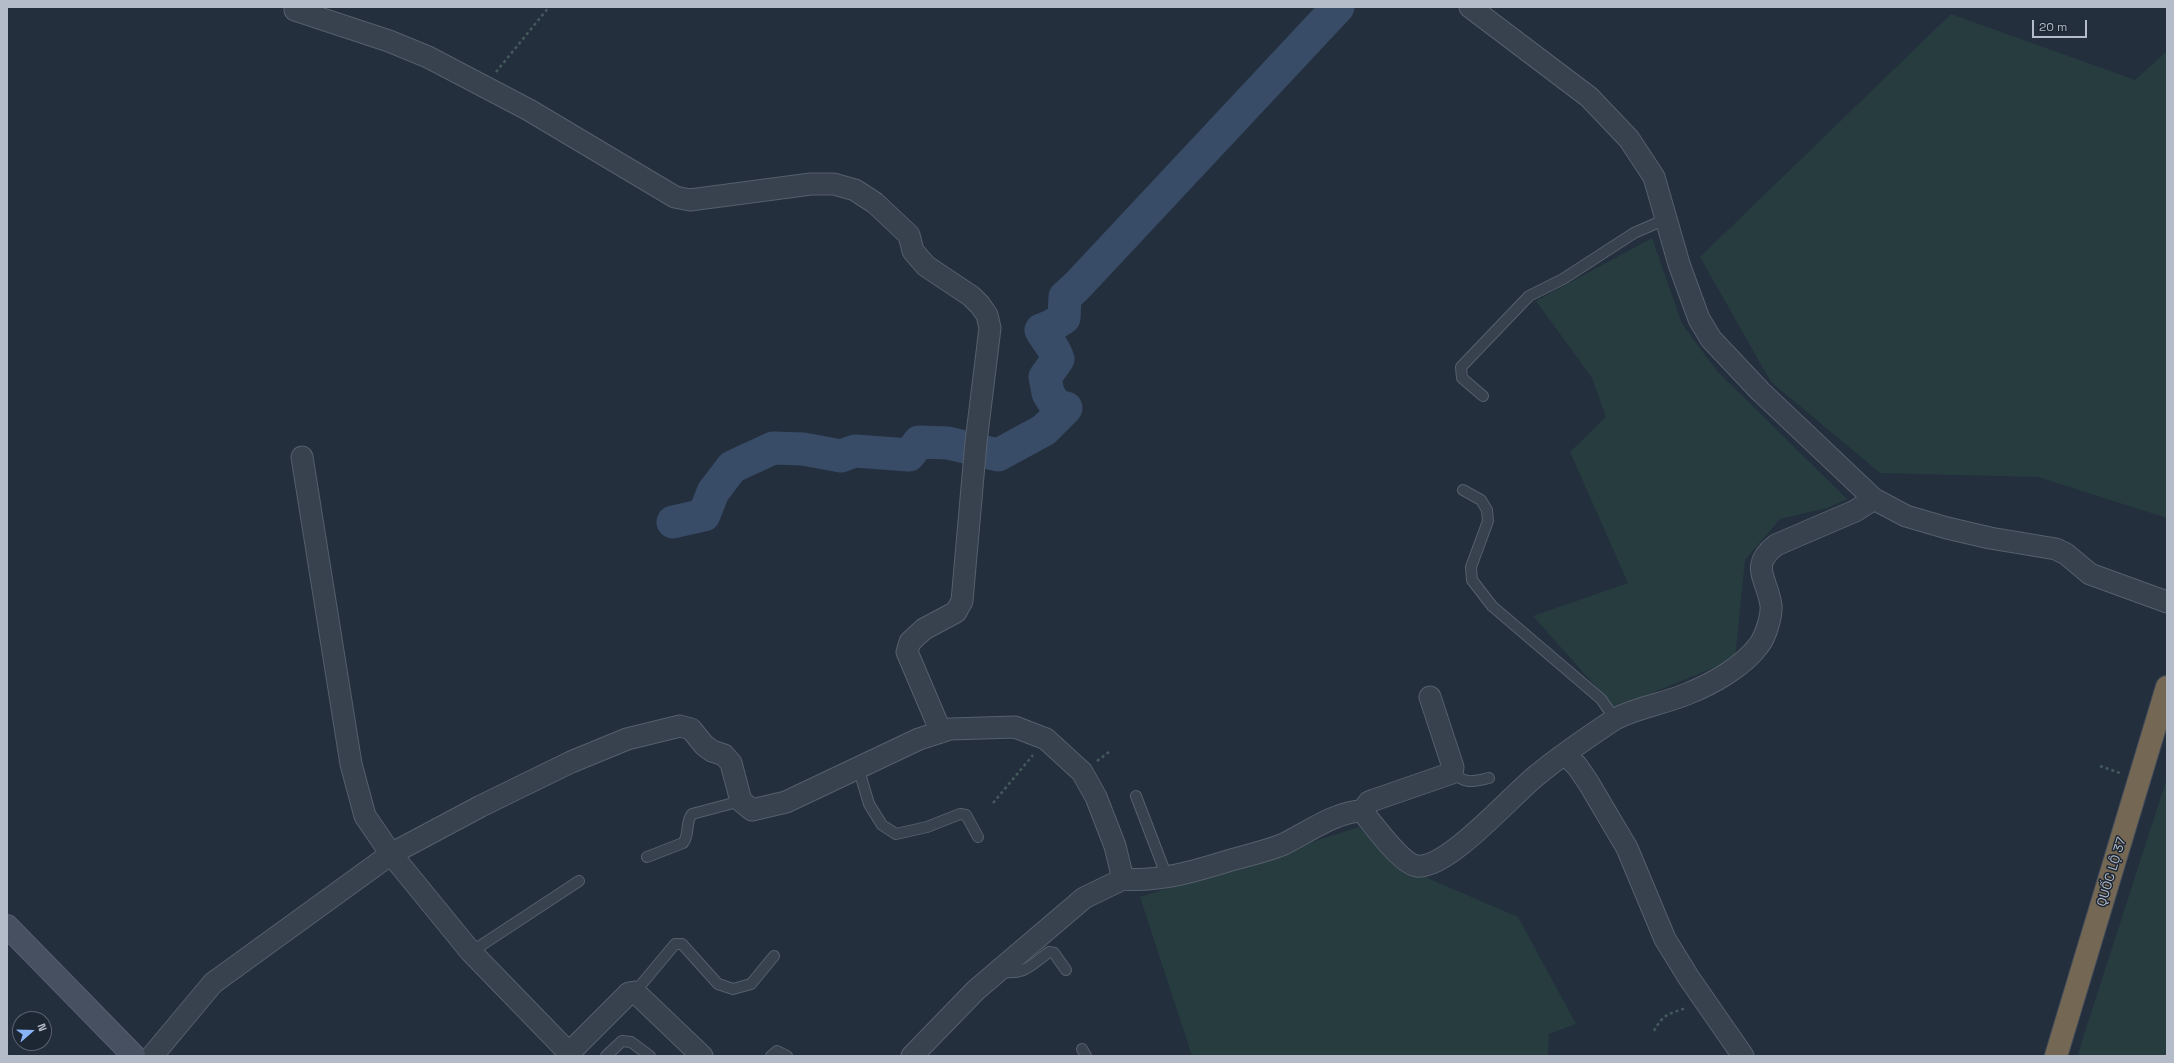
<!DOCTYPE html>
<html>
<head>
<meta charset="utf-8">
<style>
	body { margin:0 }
	#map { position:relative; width:2174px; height:1063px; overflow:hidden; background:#242f3e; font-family:"Space Grotesk",sans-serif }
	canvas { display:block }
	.frame { position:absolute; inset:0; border:8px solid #b4bcc9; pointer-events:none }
	.north { position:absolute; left:12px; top:1011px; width:40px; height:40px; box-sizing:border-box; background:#1d2633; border:1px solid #59626f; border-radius:50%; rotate:70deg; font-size:11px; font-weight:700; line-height:16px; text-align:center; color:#b4bcc9 }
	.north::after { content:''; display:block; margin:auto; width:14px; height:18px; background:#8ab4f8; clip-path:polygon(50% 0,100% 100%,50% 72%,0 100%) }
	.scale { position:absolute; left:2032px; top:20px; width:55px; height:18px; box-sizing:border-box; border:2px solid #b4bcc9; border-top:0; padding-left:5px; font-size:12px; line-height:14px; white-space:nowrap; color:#b4bcc9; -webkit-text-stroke:3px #1d2633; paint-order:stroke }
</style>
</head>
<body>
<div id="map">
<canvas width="2174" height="1063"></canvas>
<div class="frame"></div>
<div class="north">N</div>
<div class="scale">20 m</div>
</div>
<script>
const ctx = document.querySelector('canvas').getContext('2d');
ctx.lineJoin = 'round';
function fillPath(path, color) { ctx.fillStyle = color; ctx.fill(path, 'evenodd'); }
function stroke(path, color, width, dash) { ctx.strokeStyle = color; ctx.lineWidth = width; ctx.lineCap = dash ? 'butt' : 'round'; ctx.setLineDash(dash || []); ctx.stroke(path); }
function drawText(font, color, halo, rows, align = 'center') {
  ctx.font = font + ' "Space Grotesk",sans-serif'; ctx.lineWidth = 3; ctx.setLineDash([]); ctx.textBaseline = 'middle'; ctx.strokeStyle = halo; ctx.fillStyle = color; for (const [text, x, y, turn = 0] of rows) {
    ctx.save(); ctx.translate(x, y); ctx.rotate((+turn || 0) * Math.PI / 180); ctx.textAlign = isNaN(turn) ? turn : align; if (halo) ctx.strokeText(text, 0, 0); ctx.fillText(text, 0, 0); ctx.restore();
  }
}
fillPath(new Path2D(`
	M1951 14 2135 80 2167 51V518L2038 477 1880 473 1771 382 1700 257Z
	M1652 238 1682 324 1717 371 1847 499 1827 508 1780 519 1745 560 1735 659 1615 708 1533 616 1628 583 1570 452 1606 417 1592 378 1536 301Z
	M2167 778V1056H2078L2081 1044Z
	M1359 827 1389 856 1432 880 1518 917 1576 1024 1549 1034 1548 1056H1192L1140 897Z`), '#263c3f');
stroke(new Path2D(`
	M673 522 704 515 713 492 732 467 773 448 803 449 841 456 855 451 909 455 919 442 948 443 998 455 1044 430 1066 408 1056 406 1048 393 1045 377 1058 359C1054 347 1047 341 1041 330L1051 326 1064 318 1065 297 1077 286 1338 7`), '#394c67', 33);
const lane = new Path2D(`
	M1483 396 1462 378 1461 367 1529 296 1563 279 1634 233 1666 219
	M1463 490 1481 500 1487 510 1488 521 1471 567 1472 580 1492 606 1601 699 1615 719
	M858 767 869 804 882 825 896 834 927 827 960 814 966 815 978 837
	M1452 773C1467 784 1471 782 1489 778
	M1136 796 1167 877
	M647 857 683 843C690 835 685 822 692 814L741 801
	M471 952 579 881
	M999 971C1024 976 1030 966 1049 952L1054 953 1066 970
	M635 992 675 944H682L718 984 733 989 751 984 774 956
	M1082 1049 1086 1056
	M606 1056 622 1041 631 1042 650 1056
	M771 1056 777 1051 787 1056`);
const street = new Path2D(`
	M1470 7 1589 97 1629 139 1654 177 1679 264 1699 319 1711 339 1760 391 1874 499 1906 516 1947 528 1990 538 2056 549 2066 554 2090 574 2167 602
	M295 10 389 41 428 57 529 110 675 197 690 200 811 184H834L855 190 875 203 909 235 913 251 926 266 971 296 980 305 987 315 990 328 976 442 962 601 956 612 924 629 910 642 907 652 941 732
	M302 457 351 764 365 816 391 854 471 952 572 1056
	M1565 754 1577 766 1588 782 1627 848 1665 939 1689 978 1743 1056
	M1362 811C1373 824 1401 864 1417 866 1447 870 1512 795 1536 776 1561 755 1588 737 1615 719 1638 707 1663 704 1687 694 1712 684 1743 667 1759 645 1766 636 1772 615 1771 605 1767 578 1749 566 1776 545L1855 511 1874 499
	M570 1052 629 993 635 992 702 1056
	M152 1056 213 983 391 854 481 806 571 762 627 739 680 726 691 729 704 745 712 751 724 755 731 763 741 801 752 810 786 802 919 739 950 729 1015 727 1046 739 1082 772 1096 797 1115 846 1123 879C1160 882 1195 871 1231 860 1249 855 1267 851 1284 844 1306 833 1337 811 1362 811L1369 802 1374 800 1452 773 1453 767 1430 697
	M912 1056 976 990 1084 898 1123 879`);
const secondary = new Path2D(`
	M7 926 134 1056`);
const highway = new Path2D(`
	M2056 1056 2167 687`);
stroke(lane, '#565f6c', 12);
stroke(street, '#565f6c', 23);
stroke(secondary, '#565f6c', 24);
stroke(highway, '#434c59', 24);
stroke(new Path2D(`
	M496 72 549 7
	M1097 761 1109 752
	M2100 766 2120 773
	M993 803 1033 755
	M1654 1031C1663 1014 1669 1014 1686 1008`), '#44595c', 2.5, [3, 3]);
stroke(lane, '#38414e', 10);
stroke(street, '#38414e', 21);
stroke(secondary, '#465061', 22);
stroke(highway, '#746855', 22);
drawText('13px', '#b4bcc9', '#1d2633', [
	["QUỐC LỘ 37",2112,872,-73]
]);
</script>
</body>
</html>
